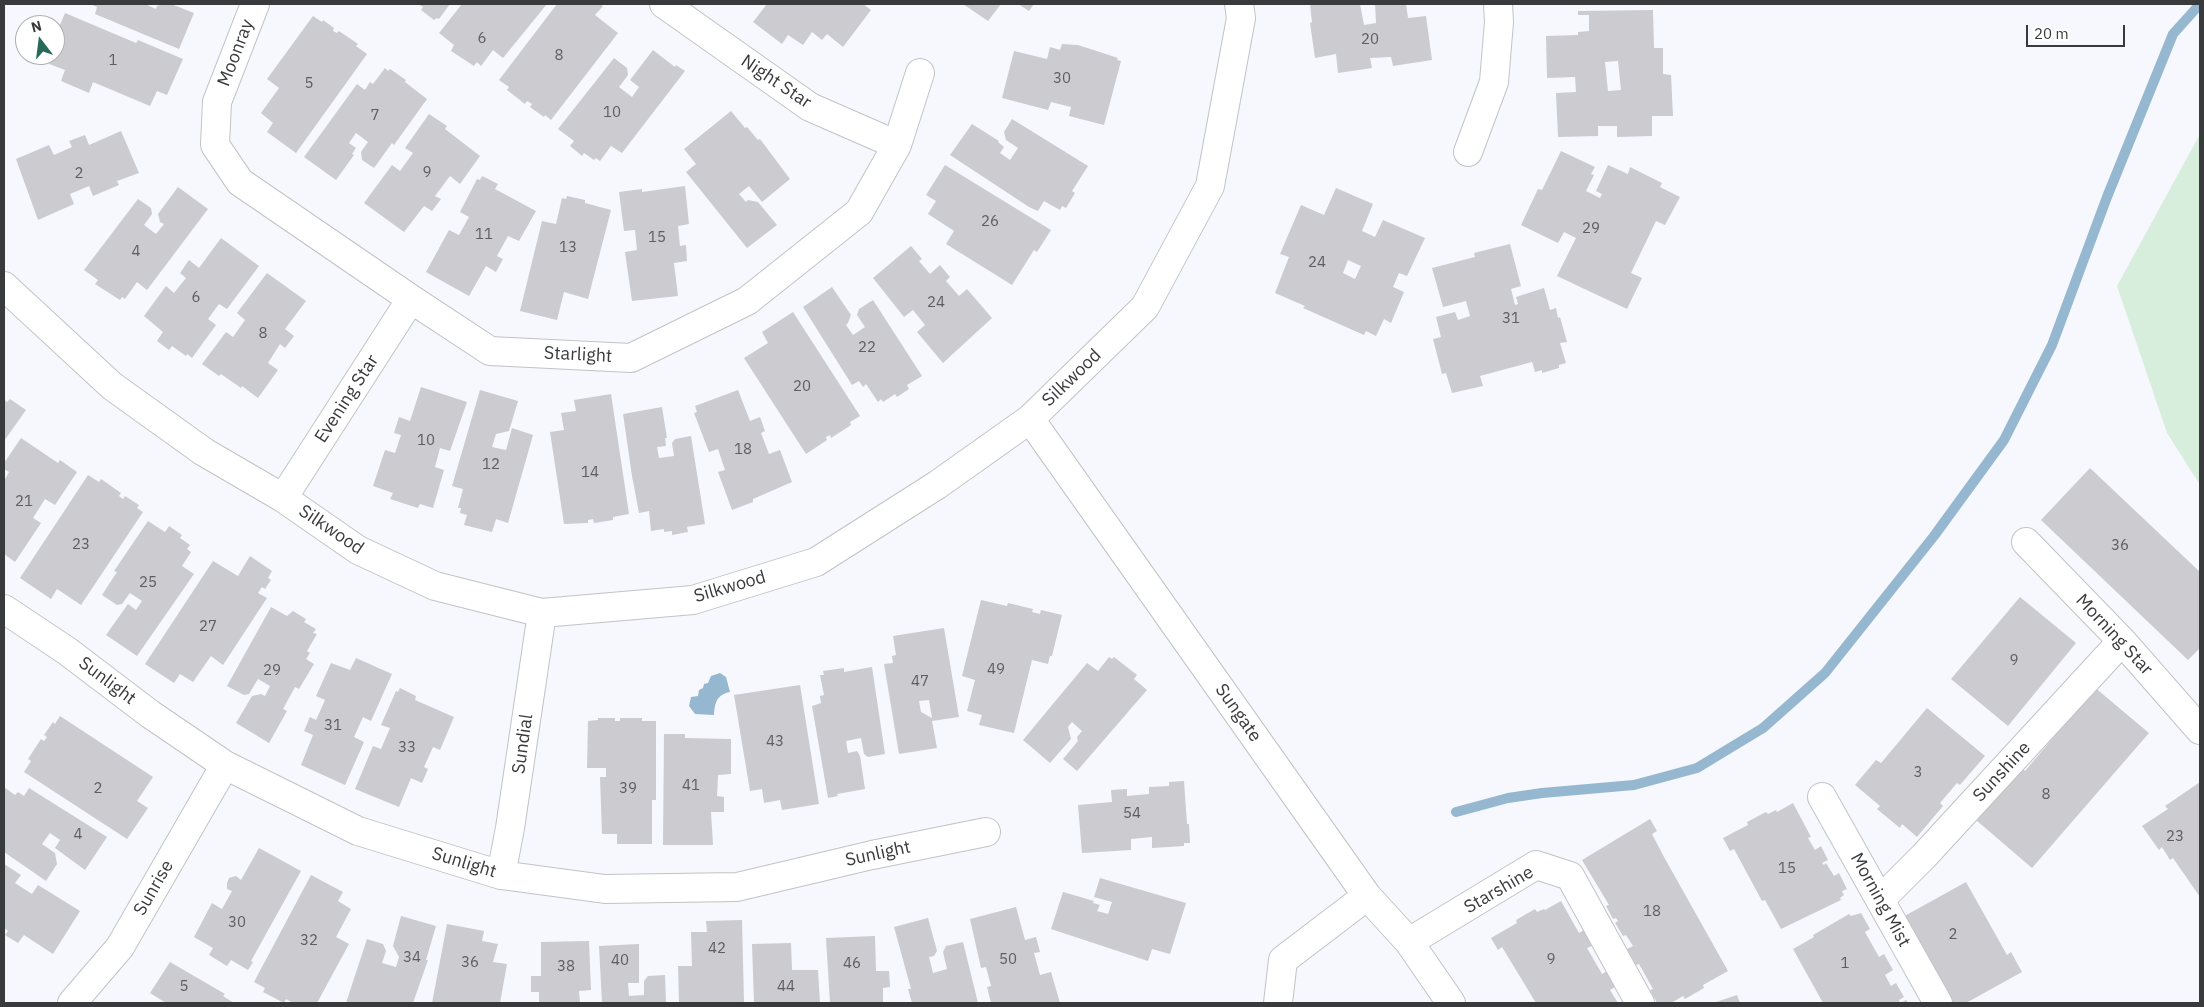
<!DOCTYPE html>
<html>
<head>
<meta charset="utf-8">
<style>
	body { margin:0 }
	#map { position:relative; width:2204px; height:1007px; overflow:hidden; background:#f6f8fd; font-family:"IBM Plex Sans",sans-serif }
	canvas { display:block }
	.frame { position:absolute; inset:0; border:5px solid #393a3c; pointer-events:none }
	.north { position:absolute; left:15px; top:15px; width:50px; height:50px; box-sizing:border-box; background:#fff; border:1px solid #b0b0b1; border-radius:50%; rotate:345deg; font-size:14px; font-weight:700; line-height:20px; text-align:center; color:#393a3c }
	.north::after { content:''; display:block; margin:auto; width:18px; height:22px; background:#286a5a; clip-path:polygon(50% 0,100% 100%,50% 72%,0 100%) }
	.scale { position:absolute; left:2026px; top:25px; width:99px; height:22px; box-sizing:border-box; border:2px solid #393a3c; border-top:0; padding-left:6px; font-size:15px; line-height:18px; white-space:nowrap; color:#393a3c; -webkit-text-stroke:4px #fff; paint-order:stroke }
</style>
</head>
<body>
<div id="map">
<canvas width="2204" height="1007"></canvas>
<div class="frame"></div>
<div class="north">N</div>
<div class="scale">20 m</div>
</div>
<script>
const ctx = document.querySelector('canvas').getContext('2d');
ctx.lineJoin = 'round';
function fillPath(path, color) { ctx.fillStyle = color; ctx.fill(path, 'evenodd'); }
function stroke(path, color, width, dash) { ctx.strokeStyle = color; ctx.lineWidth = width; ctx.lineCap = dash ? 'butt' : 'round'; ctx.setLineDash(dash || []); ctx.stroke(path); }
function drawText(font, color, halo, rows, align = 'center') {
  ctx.font = font + ' "IBM Plex Sans",sans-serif'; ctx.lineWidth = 4; ctx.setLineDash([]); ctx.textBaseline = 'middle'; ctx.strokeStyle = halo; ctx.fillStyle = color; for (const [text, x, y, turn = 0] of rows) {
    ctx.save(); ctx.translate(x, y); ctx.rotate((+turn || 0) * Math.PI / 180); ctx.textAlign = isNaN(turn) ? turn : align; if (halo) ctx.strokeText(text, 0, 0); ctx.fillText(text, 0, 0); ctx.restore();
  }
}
fillPath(new Path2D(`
	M2200 134V485L2167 433 2117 286Z`), '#d8eedc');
fillPath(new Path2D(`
	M720 673 726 677 730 692C716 695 715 703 714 715L695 714 689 706 691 697 698 696 699 690 703 688 704 684 708 683 711 676Z`), '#95b7d0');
stroke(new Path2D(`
	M1456 812 1508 798 1542 793 1634 785 1697 768 1763 728 1825 673 1934 536 2004 440 2052 345 2107 197 2173 34 2200 4`), '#95b7d0', 10);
fillPath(new Path2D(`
	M90 4H145L156 9 157 6 163 4H171L194 13 179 49 95 14 97 7Z
	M418 4H450L439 19 437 18 434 20 421 10 423 7Z
	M462 4H547L503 58 493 50 481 66 477 62 474 66 451 51 454 45 439 33Z
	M557 4H600L603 6 595 15 618 33 551 120 545 115 544 117 530 107 532 104 527 101 525 104 507 90 509 87 499 80Z
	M767 4H863L871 10 843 47 827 34 822 40 812 32 803 45 788 35 782 44 753 22Z
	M963 4H1001L988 21Z
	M1018 4H1034L1029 11Z
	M1310 4H1360L1364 25 1376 23 1375 4H1406L1408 18 1426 16 1432 60 1393 66 1391 57 1370 58 1372 68 1338 73 1336 54 1315 58 1310 23 1312 22Z
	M1653 10 1654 48H1663V74L1671 75 1673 116H1652V136L1617 137V126H1598V136L1558 137 1556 93 1576 92 1575 77 1547 78 1546 36 1578 35V32L1589 31V15H1578V11ZM1618 61 1621 90 1608 91 1605 62Z
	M65 13 136 43 138 40 183 59 167 95 157 91 150 106 93 82 89 93 61 81 65 70 44 62 47 55H55V37Z
	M313 16 322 22 323 20 334 28 333 31 337 33 339 31 358 44 356 46 367 54 296 153 267 132 273 123 261 113 279 88 267 79Z
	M1062 44 1078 45 1118 58 1117 60 1121 61 1104 125 1069 116 1071 107 1051 102 1048 110 1002 98 1014 51 1047 59 1050 47 1060 50Z
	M653 50 675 67 676 65 685 71 622 153 611 146 600 161 596 158 594 160 584 153 582 156 570 146 574 141 558 129 614 58 627 68 628 75 619 87 632 97 639 87 630 80Z
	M385 68 388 71 390 69 406 80 405 82 427 99 394 145 392 143 374 168 362 160 361 152 368 142 356 133 349 143 356 148 352 154 354 155 336 180 304 157 357 84 365 90 370 82 373 84Z
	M731 111 745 128 747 127 758 140 760 139 790 179 762 202 749 186 739 194 746 202 748 200 758 202 777 225 747 248 686 172 696 164 684 149Z
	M429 114 447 126 445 129 480 156 460 184 450 176 435 196 441 199 432 211 424 206 404 232 364 203 392 165 400 171 413 153 405 148Z
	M1012 119 1088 166 1072 191 1075 193 1066 208 1062 206 1060 210 1044 201 1038 211 1029 207 950 155 972 124 999 141 998 142 1004 147 1000 153 1010 160 1018 148 1006 140 1004 132Z
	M121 131 139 173 117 181 119 185 93 196 89 186 70 194 74 204 38 220 16 159 49 145 54 155 72 147 69 141 85 135 89 145Z
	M1561 151 1595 167 1591 174 1594 175 1586 191 1600 198 1602 194 1596 191 1608 165 1628 174 1630 167 1662 183 1660 187 1680 197 1665 225 1656 221 1631 273 1642 278 1627 309 1557 276 1576 238 1564 232 1558 243 1521 225 1538 189 1542 190Z
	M945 165 1051 230 1037 252 1034 250 1012 285 946 244 954 231 928 214 936 201 926 195Z
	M482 176 498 184 495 189 536 211 519 241 508 236 497 256 503 259 496 272 486 266 469 296 426 272 449 230 459 235 469 217 460 212 477 179 480 180Z
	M685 186 689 224 678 226 680 246 686 245 687 261 674 263 678 296 632 301 625 252 637 250 635 230 624 231 619 192 642 189V192Z
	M178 187 208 209 147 290 137 282 125 299 122 297 120 300 95 284 98 280 84 270 138 199 151 208 152 214 144 225 156 234 164 224 160 222 158 214Z
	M1336 188 1373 204 1362 231 1375 237 1383 220 1425 238 1407 276 1399 273 1393 287 1404 292 1391 323 1384 319 1376 336 1366 331 1364 335 1303 308 1305 306 1275 293 1289 257 1280 254 1301 205 1324 215ZM1348 260 1361 266 1355 279 1343 273Z
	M567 196 585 200V203L611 210 588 299 564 292 557 320 520 311 542 221 556 224 562 198 566 199Z
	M221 238 259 266 227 309 219 304 208 319 216 325 192 358 187 354 186 356 172 346 169 350 157 341 163 332 144 316 166 286 174 293 186 278 180 273 189 260 199 268Z
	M1510 244 1521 286 1511 289 1515 305 1518 304 1516 297 1544 288 1550 310 1556 308 1558 318 1560 317 1567 342 1560 343 1566 363 1559 365V368L1542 373V370L1535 372 1532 362 1480 376 1483 386 1452 393 1446 373 1442 374 1433 339 1441 337 1436 317 1455 312 1458 320 1470 316 1466 301 1443 307 1432 268 1475 257 1474 253Z
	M911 246 922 259 919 261 930 274 940 265 950 277 946 281 959 296 967 289 992 318 943 363 917 332 925 325 913 310 904 317 873 278Z
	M267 273 306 301 285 329 294 336 285 348 280 344 268 363 278 370 258 398 242 386 241 388 221 374 219 376 202 364 226 332 233 337 245 320 237 313Z
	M832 287 851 315 848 323 846 325 853 335 865 327 857 315 859 309 873 300 922 376 907 385 909 389 897 397 895 394 883 402 881 399 878 402 866 384 863 387 859 381 852 385 803 307Z
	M793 312 860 416 850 422 851 425 831 438 830 435 826 437 827 440 806 454 744 358 768 343 762 332Z
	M421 387 467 402 450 451 440 448 435 467 444 470 433 508 420 504 418 508 390 499 393 493 373 486 385 450 395 453 401 435 394 433 399 417 410 421Z
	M480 390 518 401 509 431 496 434 492 447 506 450 512 428 533 435 508 523 496 519 492 532 464 525 467 515 460 513 461 508H458L463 489 452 486Z
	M738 390 750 421 760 417 765 431 761 433 769 454 780 450 792 482 753 499V502L732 510 718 472 725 470 718 449 709 452 694 413 697 412 695 406Z
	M611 394 629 514 613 517V520L594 523 593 519 588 520V523L564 524 550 432 564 430 561 413 576 411 574 400Z
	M4 399 7 402 10 399 26 410 4 441Z
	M662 407 667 438H665L666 446 657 447 659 458 674 456 672 443 675 439 691 436 705 524 687 527 688 532 672 535V531L664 532V529L651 531 649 511 639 513 632 476 623 414Z
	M21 438 58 463 60 460 77 472 55 505 45 499 33 518 41 523 15 562 4 554V481L9 472 4 469V463Z
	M2090 468 2200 572V648L2188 660 2041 520Z
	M88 475 99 482 101 479 121 493 119 496 123 499 125 496 139 505 137 508 143 512 81 605 57 589 51 599 20 578Z
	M148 521 165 532 169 526 182 535 180 538 190 545 187 549 191 552 182 566 194 574 137 656 106 635 128 604 136 610 142 601 130 593 122 604 117 605 102 595 117 572 114 571Z
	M250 556 272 571 268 578 271 580 265 589 262 587 258 593 267 598 223 665 211 656 193 682 180 674 174 683 145 664 213 561 238 576Z
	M2020 597 2076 643 2008 726 1951 679Z
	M981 600 1007 606 1008 603 1033 609 1032 612 1040 614 1041 610 1062 615 1052 656H1050L1048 664 1032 660 1014 733 979 725 982 715 967 711 975 680 962 676Z
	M271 607 287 616 293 611 306 619 304 622 316 629 313 633 317 634 307 651 310 653 306 659 314 664 299 689 295 687 283 709 287 711 269 743 236 723 252 696 261 694 265 696 270 686 258 679 249 694 244 695 227 686Z
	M944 628 959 717 932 721 937 748 899 754 884 664 893 663 892 656 896 655 893 636ZM929 700 932 718 921 712 919 701Z
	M1109 657 1112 659 1114 657 1137 675 1134 679 1147 690 1077 771 1063 759 1078 741 1077 737 1082 731 1072 722 1068 727 1071 739 1050 763 1023 740 1087 663 1098 671Z
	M356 658 392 674 371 721 363 717 354 737 364 742 345 785 301 765 313 735 304 731 310 717 316 720 325 700 316 696 331 663 350 670Z
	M872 667 885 754 868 757 864 754 861 738 846 741 848 753 857 751 860 756 865 789 837 794 838 796 828 798 812 706 821 703 820 696 824 695 820 675H824L823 671 844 668V672Z
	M800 685 819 804 782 810 780 800 764 803 762 789 750 791 734 695Z
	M2093 686 2149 733 2032 868 1976 820 2022 768 2025 771 2064 725 2061 722Z
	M400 688 416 696 415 700 454 717 440 750 433 747 424 767 428 769 422 783 411 778 399 807 355 789 373 746 381 749 390 728 381 725 396 691 398 692Z
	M1927 708 1985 756 1960 785 1957 783 1940 803 1943 806 1917 837 1902 824 1900 828 1877 809 1880 806 1855 785 1876 760 1881 763Z
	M60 716 153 777 137 801 148 808 127 839 24 772 31 761 28 759 41 739 44 741 47 737 44 735 53 722 55 724Z
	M598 718H615V721H620V718H642V721H656V800H652V844H617V834H602L600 777H606V768H587L588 721 598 720Z
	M664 734H685V738L731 739V774L718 775 717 796 724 797V812H711L713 845H663Z
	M1184 781 1187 824H1189L1190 843H1184V846L1152 848V837L1131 839V850L1082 853 1078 805 1112 802 1111 790 1127 789V796L1149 794V787L1169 786V782Z
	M2200 782V897L2173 858 2170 860 2162 847 2159 850 2142 826 2168 809 2165 806Z
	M4 787 15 795 18 792 24 796 29 788 107 837 85 870 55 848 60 840 50 833 42 844 55 853 57 864 46 881 4 852Z
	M1793 803 1811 837 1808 838 1815 850 1821 846 1828 860 1822 863 1824 865 1826 863 1834 876 1839 873 1847 889 1842 891 1844 895 1840 898 1841 900 1781 929 1765 900 1762 901 1734 849 1730 851 1723 838 1748 825 1747 822 1766 812 1768 814 1776 810 1777 812Z
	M1650 819 1657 831 1652 834 1664 857 1728 971 1703 985 1704 988 1685 999 1683 996 1671 1003H1657L1650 990 1653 989 1639 964 1636 965 1627 949 1633 946 1626 935 1623 936 1615 923 1618 921 1616 918 1613 919 1606 906 1609 905 1582 860Z
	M259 848 301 871 251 961 253 962 248 970 231 960 227 966 209 955 213 948 194 937 212 903 222 909 232 891 227 889V883L229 878 236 876 241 880Z
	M4 864 21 875 15 883 32 894 38 885 80 911 53 954 24 935 18 943 5 935 8 931 4 928Z
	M311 875 343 892 338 901 351 909 336 937 349 944 317 1003H293L286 999 284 1003 263 992 265 988 254 982Z
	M1100 878 1186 903 1170 954 1152 949 1148 961 1051 929 1063 892 1094 901 1093 903 1100 905 1097 911 1108 914 1112 902 1094 897Z
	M1966 882 2007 955 2011 952 2022 972 1966 1003H1949L1901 918Z
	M1561 901 1579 933 1584 930 1592 946 1587 948 1602 974 1607 971 1615 987 1610 990 1618 1003H1536L1502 947 1498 950 1491 938 1517 923 1516 920 1535 909 1537 912 1544 909 1545 910Z
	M1016 907 1025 940 1036 937 1040 952 1034 953 1040 975 1051 972 1060 1003H991L987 987 991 986 986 967 981 968 970 919Z
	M1861 913 1870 929 1865 932 1879 957 1884 954 1893 970 1885 975 1891 986 1896 983 1904 997 1899 1000 1900 1003 1906 1000 1908 1003H1823L1793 949 1814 937 1813 935 1849 914 1851 916Z
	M401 916 436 926 426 960H428L413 1003H346L367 939 383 944 386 951 382 963 396 967 399 957 393 946Z
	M928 918 937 951 934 956 929 957 933 973 947 969 943 952 946 946 963 942 978 1003H912L908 989H911L894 927Z
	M742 920 744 1003H679L678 966H692L691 932H707L706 921Z
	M447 924 484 931 482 941 498 944 493 962 507 964 500 1003H432Z
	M875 936 876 971H889L890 987 883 988V1003H830L826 938Z
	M589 941 591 990 579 991 580 1003H539V992H531V976H541V942Z
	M791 943 792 970H818L820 1003H754L752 944Z
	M639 944V983H628L629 996 644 995V981L648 976 665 975 666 1003H602L599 946Z
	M170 962 225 994 223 996 234 1003H166L150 993Z
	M1737 995 1740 1003H1713Z`), '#cbcbd0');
const minor = new Path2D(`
	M255 4 217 102 215 145 240 182 411 299 490 351 631 358 747 301 859 212 897 145 920 73
	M664 4 810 107 897 145
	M1468 152 1494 82 1499 22 1498 4
	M4 286 112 386 204 452 283 498 358 550 435 586 542 613 693 600 816 562 937 485 1030 419 1145 307 1210 186 1241 18 1239 4
	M1030 419 1367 896 1409 942 1451 1003
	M283 498 411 299
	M2026 542 2122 641 2200 730
	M4 609 67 651 150 714 225 765 358 831 501 875 605 889 737 887 872 855 986 832
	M1822 797 1938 1003
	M501 875 510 828 542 613
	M1880 900 1924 856 2122 641
	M1409 942 1536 865 1570 876 1640 1003
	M72 1003 120 947 225 765
	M1278 1003 1283 960 1367 896`);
stroke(minor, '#c1c3c7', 30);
stroke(minor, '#fff', 28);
drawText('15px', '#5e5e61', null, [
	["6",482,39],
	["20",1370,40],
	["8",559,56],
	["1",113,61],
	["30",1062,79],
	["5",309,84],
	["10",612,113],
	["7",375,116],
	["9",427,173],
	["2",79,174],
	["26",990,222],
	["29",1591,229],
	["11",484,235],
	["15",657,238],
	["13",568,248],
	["4",136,252],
	["24",1317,263],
	["6",196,298],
	["24",936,303],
	["31",1511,319],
	["8",263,334],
	["22",867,348],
	["20",802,387],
	["10",426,441],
	["18",743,450],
	["12",491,465],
	["14",590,473],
	["21",24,502],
	["23",81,545],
	["36",2120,546],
	["25",148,583],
	["27",208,627],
	["9",2014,661],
	["49",996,670],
	["29",272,671],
	["47",920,682],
	["31",333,726],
	["43",775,742],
	["33",407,748],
	["3",1918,773],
	["41",691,786],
	["2",98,789],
	["39",628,789],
	["8",2046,795],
	["54",1132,814],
	["4",78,835],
	["23",2175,837],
	["15",1787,869],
	["18",1652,912],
	["30",237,923],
	["2",1953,935],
	["32",309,941],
	["42",717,949],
	["34",412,958],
	["50",1008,960],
	["9",1551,960],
	["40",620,961],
	["36",470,963],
	["46",852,964],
	["1",1845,964],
	["38",566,967],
	["5",184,987],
	["44",786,987]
]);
drawText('18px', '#393a3c', '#fff', [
	["Moonray",236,53,-69],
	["Night Star",776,82,34],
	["Starlight",578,355,3],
	["Silkwood",1072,378,-44],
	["Evening Star",347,399,-57],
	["Silkwood",331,530,34],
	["Silkwood",730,587,-16],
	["Morning Star",2114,635,47],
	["Sunlight",107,681,37],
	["Sungate",1238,713,55],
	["Sundial",523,744,-82],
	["Sunshine",2002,772,-47],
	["Sunlight",878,854,-12],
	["Sunlight",464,863,17],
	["Sunrise",154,888,-60],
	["Starshine",1499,890,-30],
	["Morning Mist",1880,900,61]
]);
</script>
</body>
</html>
